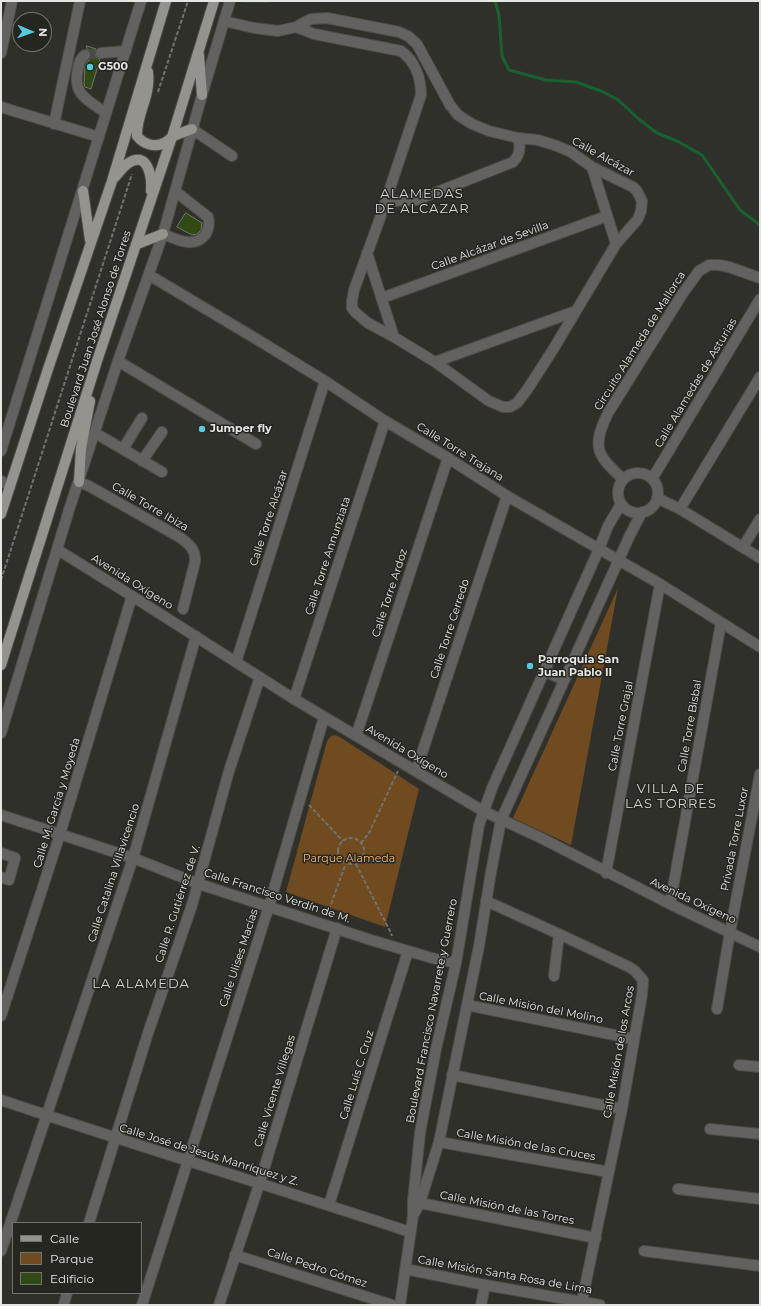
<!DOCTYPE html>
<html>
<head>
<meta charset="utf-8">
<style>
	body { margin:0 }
	#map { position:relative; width:761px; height:1306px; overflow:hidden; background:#30302b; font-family:Montserrat,sans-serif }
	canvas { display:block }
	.frame { position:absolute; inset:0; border:2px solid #e5e5e2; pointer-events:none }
	.legend { position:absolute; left:12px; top:1222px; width:130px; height:72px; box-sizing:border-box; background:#262621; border:1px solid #72726e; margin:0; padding:5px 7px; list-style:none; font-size:12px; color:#e5e5e2 }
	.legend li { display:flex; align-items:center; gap:8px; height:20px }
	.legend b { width:20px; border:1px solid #72726e }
	.north { position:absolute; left:12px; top:12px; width:40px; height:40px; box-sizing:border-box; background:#262621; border:1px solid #72726e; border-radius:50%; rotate:92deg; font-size:11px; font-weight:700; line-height:16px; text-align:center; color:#e5e5e2 }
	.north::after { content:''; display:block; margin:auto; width:14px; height:18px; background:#55cadf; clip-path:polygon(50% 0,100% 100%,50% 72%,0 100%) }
</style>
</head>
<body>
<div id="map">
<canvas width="761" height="1306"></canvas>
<div class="frame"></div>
<ul class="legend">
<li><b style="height:5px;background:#95938e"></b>Calle</li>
<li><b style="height:11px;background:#6f4b1f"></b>Parque</li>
<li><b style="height:11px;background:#314912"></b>Edificio</li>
</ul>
<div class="north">N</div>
</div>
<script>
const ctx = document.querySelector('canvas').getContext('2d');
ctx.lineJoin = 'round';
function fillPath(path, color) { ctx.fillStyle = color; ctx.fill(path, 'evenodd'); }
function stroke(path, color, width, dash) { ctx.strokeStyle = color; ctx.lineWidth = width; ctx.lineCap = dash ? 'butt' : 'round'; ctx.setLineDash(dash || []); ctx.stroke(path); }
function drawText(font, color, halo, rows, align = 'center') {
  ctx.font = font + ' Montserrat,sans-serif'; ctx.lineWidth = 3; ctx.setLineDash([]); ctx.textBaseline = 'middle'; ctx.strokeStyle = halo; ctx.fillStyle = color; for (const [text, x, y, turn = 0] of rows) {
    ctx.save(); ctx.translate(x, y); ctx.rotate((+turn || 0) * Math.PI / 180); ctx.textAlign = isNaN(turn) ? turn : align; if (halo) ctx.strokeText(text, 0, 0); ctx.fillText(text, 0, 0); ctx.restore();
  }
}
fillPath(new Path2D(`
	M618 588 571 845 513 818Z
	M336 735 343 739 419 789 385 927 286 892 327 741 331 736Z`), '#6f4b1f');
stroke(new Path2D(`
	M243 1H268
	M495 1 499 15 502 56 509 70 546 80 576 82 601 91 617 99 640 120 657 133 677 141 702 155 740 210 760 225`), '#186130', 3);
const building = new Path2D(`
	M87 46 96 49 95 54 96 57 100 59 91 89 85 87 84 84 85 66 91 57 90 51 87 49Z
	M186 213 202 223 201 230 197 234 192 235 177 227Z`);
fillPath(building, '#314912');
stroke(building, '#727570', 1);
stroke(new Path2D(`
	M85 55 101 53`), '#4b4b46', 10, [10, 5]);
const minor = new Path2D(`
	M224 21 254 28 278 31 296 27 303 23 311 19 327 18 399 32 408 36 417 44 450 105 458 115 472 124 489 131 518 138 538 140 557 146 571 152 592 167 633 187 637 191 642 201 641 211 638 219 616 244 554 348 527 390 517 403 510 407H503L489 401 435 362 394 337 368 323 355 312 352 308V301L354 290 379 221 421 95C421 78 415 61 401 51L314 34 296 27
	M1 53 12 1
	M101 53 126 51
	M85 55C80 59 79 63 78 69 72 95 88 100 106 113
	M1 107 99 137
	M54 124 80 1
	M192 129 232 156
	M592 167 616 244
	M386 199 396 201 417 200 513 162C520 155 521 147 518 138
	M163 234C176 239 194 249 205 235 209 229 210 224 208 217L175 191
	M367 253 394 337
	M149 275 258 340 325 381 385 421 448 458 507 496 660 584 760 647
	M382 298 607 216
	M118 361 256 444
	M435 362 576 311
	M95 433 162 472
	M123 449 142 418
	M1 451 141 1
	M142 461 162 432
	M618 493a20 20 0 1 1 40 0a20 20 0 1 1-40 0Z
	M623 479C597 455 591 448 608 413L683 293 699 271 709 265H719L729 267 760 278
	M652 479 760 299
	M1 481 10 486
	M79 482 89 486 181 538C190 545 196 550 195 562L183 609
	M657 498 680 509 760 558
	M680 509 760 377
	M743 547 760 519
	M58 550 132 596 294 699 483 811 539 837 670 904 760 947
	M236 662 325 381
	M544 671 564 680
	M294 699 385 421
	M1 733 69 510 118 361 163 234 202 95 230 1
	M356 736 448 458
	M416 771 507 496
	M1 815 133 858 199 884 371 940 432 958 456 963
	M1 853 15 858 9 880 1 877
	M606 873 660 584
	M486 901 559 934 629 967 635 971 643 980 642 995 622 1109 582 1301
	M670 904 721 623
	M554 976 559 934
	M467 1005 634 1039
	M717 1009 730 932 760 774
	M1 1016 60 834 132 596
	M739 1065 760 1067
	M452 1075 622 1109
	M1 1100C137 1146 274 1187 410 1232
	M710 1129 760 1134
	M439 1142 609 1172
	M678 1189 760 1199
	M415 1202 596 1238
	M329 1205 408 951
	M414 1214 420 1203 439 1142 479 946 491 872 501 820 630 535 642 512
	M89 1223 148 1033 192 905 229 771 260 677
	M1 1251 133 858 196 636
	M644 1251 760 1266
	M235 1255 392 1305
	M405 1269 485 1285 600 1305
	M64 1304 67 1293
	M142 1305 269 906 324 717
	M219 1305 260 1182 337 928
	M400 1305 413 1216V1201L420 1133 436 1049 456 963 479 825 492 788 599 549 608 526 621 504
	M481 1305 485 1285`);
const major = new Path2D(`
	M199 55 202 95
	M148 72C151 97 136 114 137 136 144 145 156 148 166 142 169 140 171 137 174 136 180 133 186 131 192 129
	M114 178C118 174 122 168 127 164 148 149 152 177 151 191
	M83 191 90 240
	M137 244 163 234
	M79 482 81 448 90 401
	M1 514 48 369 112 181 166 1
	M1 665 97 361 172 137 214 1`);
stroke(minor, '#4d4d48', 12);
stroke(major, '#4d4d48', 12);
stroke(new Path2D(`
	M158 92 188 1
	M1 580 132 174
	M309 805 343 841
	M338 851a13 13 0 1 1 26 0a13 13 0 1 1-26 0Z
	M361 843 369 833 398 771
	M356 864 391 933 392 936
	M327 915 346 863`), '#72726e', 2, [4, 2]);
stroke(minor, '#636260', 10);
stroke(major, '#95938e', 10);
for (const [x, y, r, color] of [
	[90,67,4,"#55cadf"],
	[202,429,4,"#55cadf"],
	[530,666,4,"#55cadf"]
]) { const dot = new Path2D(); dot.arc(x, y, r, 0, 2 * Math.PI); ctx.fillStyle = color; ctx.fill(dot); stroke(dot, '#262621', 1.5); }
drawText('bold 11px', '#e5e5e2', '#262621', [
	["G500",98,67],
	["Jumper fly",210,429],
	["Parroquia San",538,660],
	["Juan Pablo II",538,673]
], 'left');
drawText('11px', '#e5e5e2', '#262621', [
	["Calle Alcázar",603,157,29],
	["Calle Alcázar de Sevilla",490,246,-20],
	["Boulevard Juan José Alonso de Torres",96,329,-72],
	["Circuito Alameda de Mallorca",640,341,-58],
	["Calle Alamedas de Asturias",696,383,-59],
	["Calle Torre Trajana",460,452,32],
	["Calle Torre Ibiza",150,507,30],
	["Calle Torre Alcázar",269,518,-72],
	["Calle Torre Annunziata",328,556,-72],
	["Avenida Oxígeno",132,582,32],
	["Calle Torre Ardoz",390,593,-72],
	["Calle Torre Cerredo",450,629,-72],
	["Calle Torre Grajal",621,726,-79],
	["Calle Torre Bisbal",690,726,-80],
	["Avenida Oxígeno",407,752,31],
	["Calle M. García y Moyeda",57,803,-73],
	["Privada Torre Luxor",735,839,-79],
	["Calle Catalina Villavicencio",114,873,-72],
	["Calle Francisco Verdín de M.",277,896,18],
	["Avenida Oxígeno",693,901,25],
	["Calle R. Gutiérrez de V.",178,904,-72],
	["Calle Ulises Macías",239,958,-72],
	["Calle Misión del Molino",541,1008,11],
	["Boulevard Francisco Navarrete y Guerrero",432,1011,-79],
	["Calle Misión de los Arcos",619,1052,-80],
	["Calle Luís C. Cruz",357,1075,-73],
	["Calle Vicente Villegas",275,1091,-73],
	["Calle Misión de las Cruces",526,1145,10],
	["Calle José de Jesús Manríquez y Z.",209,1155,17],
	["Calle Misión de las Torres",507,1208,11],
	["Calle Pedro Gómez",317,1268,18],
	["Calle Misión Santa Rosa de Lima",505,1275,10]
]);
drawText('11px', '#f6ba77', '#262621', [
	["Parque Alameda",349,859]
]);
ctx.letterSpacing = '1px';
drawText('13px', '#d8d8d2', '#262621', [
	["ALAMEDAS",422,194],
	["DE ALCAZAR",422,209],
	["VILLA DE",671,789],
	["LAS TORRES",671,804],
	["LA ALAMEDA",141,984]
]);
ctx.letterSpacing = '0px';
</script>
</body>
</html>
